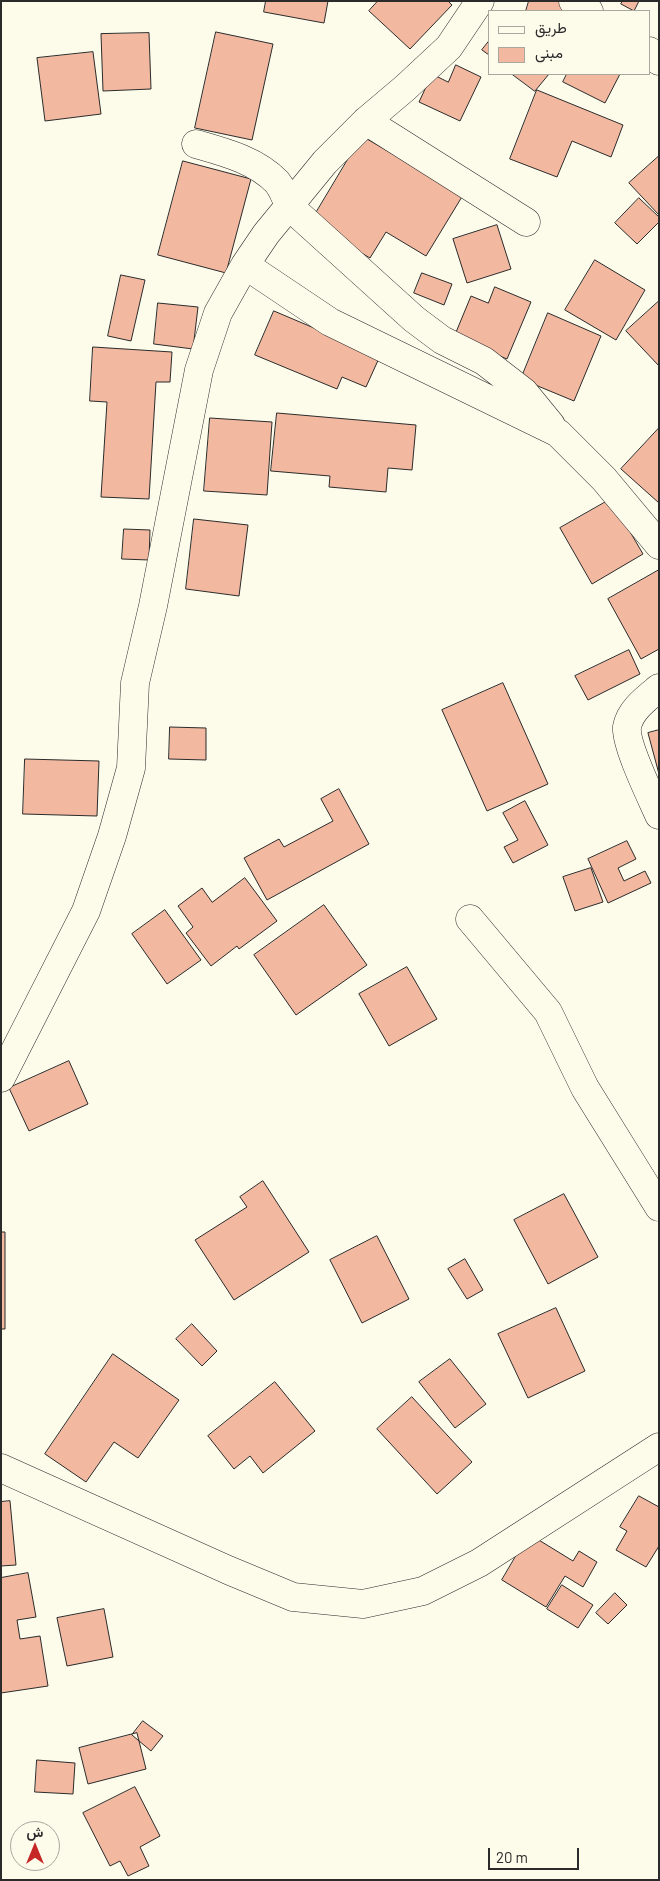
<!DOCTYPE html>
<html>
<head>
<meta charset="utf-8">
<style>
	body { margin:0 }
	#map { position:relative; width:660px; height:1881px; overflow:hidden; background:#fdfbea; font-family:Barlow,Vazirmatn,sans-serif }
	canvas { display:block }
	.frame { position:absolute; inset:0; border:2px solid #2b2b2b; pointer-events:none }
	.legend { position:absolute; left:488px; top:10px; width:162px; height:65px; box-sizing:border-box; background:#fdfbea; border:1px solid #a9a89e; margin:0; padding:6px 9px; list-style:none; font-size:15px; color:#2b2b2b }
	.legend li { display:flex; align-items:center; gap:10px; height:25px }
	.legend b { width:25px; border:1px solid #a9a89e }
	.north { position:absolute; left:10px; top:1821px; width:50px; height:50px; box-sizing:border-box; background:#fdfbea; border:1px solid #a9a89e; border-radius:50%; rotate:0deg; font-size:14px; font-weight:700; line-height:20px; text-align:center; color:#2b2b2b }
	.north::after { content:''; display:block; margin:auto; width:18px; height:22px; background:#c62828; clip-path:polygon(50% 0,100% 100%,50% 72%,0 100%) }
	.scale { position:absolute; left:488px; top:1848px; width:91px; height:22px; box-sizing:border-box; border:2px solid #2b2b2b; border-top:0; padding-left:6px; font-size:15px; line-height:18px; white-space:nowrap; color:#2b2b2b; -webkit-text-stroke:4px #fdfbea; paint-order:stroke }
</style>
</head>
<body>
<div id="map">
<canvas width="660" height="1881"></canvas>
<div class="frame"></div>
<ul class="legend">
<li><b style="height:6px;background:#fdfbea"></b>طريق</li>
<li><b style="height:14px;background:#f2b8a0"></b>مبنى</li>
</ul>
<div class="north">ش</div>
<div class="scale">20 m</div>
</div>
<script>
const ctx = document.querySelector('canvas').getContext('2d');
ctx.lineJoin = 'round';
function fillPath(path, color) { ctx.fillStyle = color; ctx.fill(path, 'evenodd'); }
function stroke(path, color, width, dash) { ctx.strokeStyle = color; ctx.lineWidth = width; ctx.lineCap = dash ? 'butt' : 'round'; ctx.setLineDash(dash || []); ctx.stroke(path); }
const building = new Path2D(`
	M266 1H328L324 23 264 12Z
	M378 1H448L452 5 410 49 369 11Z
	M529 1H583L584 11H526Z
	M623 1H639L634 11 621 4Z
	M216 32 273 44 252 140 195 128Z
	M149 33 151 89 103 91 101 34Z
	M489 41V55L482 50Z
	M93 52 101 114 45 121 37 58Z
	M456 65 481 77 460 121 419 102 432 74 448 82Z
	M512 74H549L535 91Z
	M567 74H620L605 103 563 82Z
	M537 90 623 125 611 157 572 141 557 177 510 159Z
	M362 136 408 163 474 177 426 256 386 232 370 258 310 223Z
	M659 156V215L629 183Z
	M183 161 251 179 226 273 158 255Z
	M639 198 659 217V222L637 244 615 223Z
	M497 225 511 269 467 283 453 239Z
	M595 260 645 290 616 340 565 310Z
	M422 273 452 284 444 305 414 293Z
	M121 275 145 280 131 341 108 336Z
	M495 287 531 302 507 359 454 337 471 296 488 303Z
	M659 301V366L626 331Z
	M158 303 198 307 193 349 154 344Z
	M274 311 380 356 366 387 342 377 337 389 255 355Z
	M548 313 601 336 574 401 521 379Z
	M93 347 172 352 170 382H156L149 499 101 497 107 402 90 401Z
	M277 413 416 425 412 470 388 468 386 492 329 487 330 476 271 471Z
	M210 418 272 422 267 495 204 491Z
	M659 428V503L621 469Z
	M611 499 643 554 592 584 560 528Z
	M194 519 248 525 239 596 186 589Z
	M124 529 150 530 149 560 122 559Z
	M659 570V649L641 659 608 599Z
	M629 650 640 674 588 700 575 676Z
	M503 683 548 784 487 811 442 710Z
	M170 727 206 728V760L169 759Z
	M659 730V774L648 733Z
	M25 759 99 761 97 816 23 814Z
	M339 789 369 844 267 900 244 858 279 839 284 847 333 821 321 799Z
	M525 801 548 845 513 863 504 847 518 840 503 813Z
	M627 841 636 859 618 868 624 881 645 871 651 883 608 903 588 859Z
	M591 868 603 902 575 911 563 877Z
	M245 878 277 921 239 949 237 946 211 966 186 933 193 927 178 906 202 888 212 902Z
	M324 905 367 965 296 1015 254 955Z
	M165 910 201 960 167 984 132 934Z
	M407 967 437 1019 389 1046 359 994Z
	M69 1061 88 1104 29 1131 9 1088Z
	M263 1181 309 1252 234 1300 195 1240 247 1207 240 1197Z
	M564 1194 598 1257 548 1284 514 1220Z
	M1 1232H5V1329H1Z
	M377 1236 409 1299 362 1323 330 1260Z
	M465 1259 483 1290 467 1299 448 1269Z
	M556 1308 585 1371 528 1398 498 1334Z
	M192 1324 217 1351 202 1366 176 1339Z
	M113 1354 179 1400 138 1458 114 1442 86 1482 45 1454Z
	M450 1359 486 1404 455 1428 419 1382Z
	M275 1382 315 1431 263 1473 250 1456 234 1469 208 1436Z
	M412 1397 472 1462 437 1494 377 1429Z
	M639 1496 659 1507V1546L646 1567 616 1550 627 1531 620 1527Z
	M10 1501 16 1565 1 1566V1502Z
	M529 1534 573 1561 579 1551 597 1562 583 1587 565 1576 546 1607 502 1580Z
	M28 1573 36 1617 17 1620 20 1639 40 1636 48 1686 1 1693V1578Z
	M562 1585 593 1605 578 1628 547 1609Z
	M615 1593 627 1605 608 1624 596 1613Z
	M104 1609 113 1657 67 1666 57 1618Z
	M143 1721 163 1736 151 1751 132 1735Z
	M137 1733 146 1769 88 1784 79 1748Z
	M37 1760 75 1763 73 1794 35 1792Z
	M135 1787 160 1836 140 1847 149 1866 128 1876 120 1861 110 1866 83 1813Z`);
fillPath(building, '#f2b8a0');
stroke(building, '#2b2b2b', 1);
const minor = new Path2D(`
	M573 1 589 11
	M649 51 659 61
	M366 121 526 222
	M196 144C224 152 256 160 277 182 282 188 286 198 289 206L414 319 442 340 484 361 524 392 551 425
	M245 265 330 322 558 433 604 479 659 545
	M659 688C647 698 630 710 627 727 625 744 651 797 659 815
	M470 919 548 1012 585 1088 659 1207
	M1 1078 86 911 112 836 131 768 135 683 153 606 199 370 218 313 245 265 266 234 325 162 366 121 405 88 449 47 480 1
	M1 1468 228 1570 293 1597 363 1604 423 1591 479 1563 659 1447`);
stroke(minor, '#2b2b2b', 29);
stroke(minor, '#fdfbea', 28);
</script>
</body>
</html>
